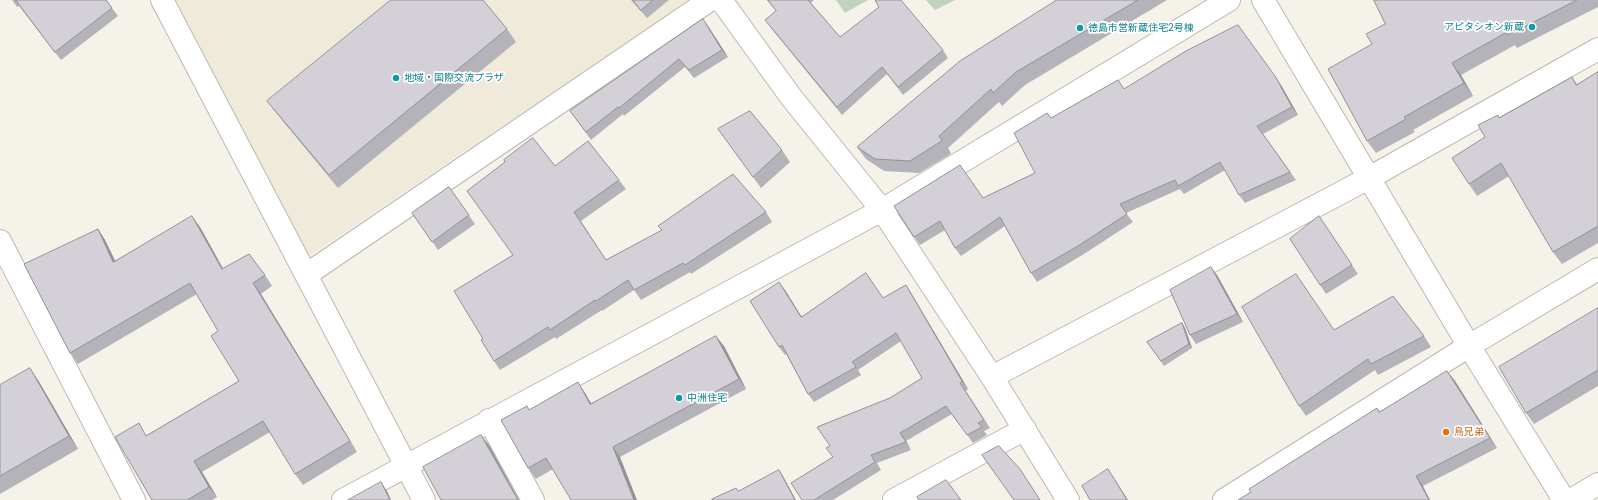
<!DOCTYPE html>
<html>
<head>
<meta charset="utf-8">
<style>
	body { margin:0 }
	canvas { display:block; background:#f5f2ea }
</style>
</head>
<body>
<canvas width="1598" height="500"></canvas>
<script>
const ctx = document.querySelector('canvas').getContext('2d');
ctx.lineJoin = 'round';
function fillPath(path, color) { ctx.fillStyle = color; ctx.fill(path, 'evenodd'); }
function stroke(path, color, width, dash) { ctx.strokeStyle = color; ctx.lineWidth = width; ctx.lineCap = dash ? 'butt' : 'round'; ctx.setLineDash(dash || []); ctx.stroke(path); }
function drawText(font, color, halo, rows, align = 'center') {
  ctx.font = font + ' Poppins,"Noto Sans JP",sans-serif'; ctx.lineWidth = 3.5; ctx.setLineDash([]); ctx.textBaseline = 'middle'; ctx.strokeStyle = halo; ctx.fillStyle = color; for (const [text, x, y, turn = 0] of rows) {
    ctx.save(); ctx.translate(x, y); ctx.rotate((+turn || 0) * Math.PI / 180); ctx.textAlign = isNaN(turn) ? turn : align; if (halo) ctx.strokeText(text, 0, 0); ctx.fillText(text, 0, 0); ctx.restore();
  }
}
fillPath(new Path2D(`
	M167 0H690L306 258Z`), '#efeada');
fillPath(new Path2D(`
	M836 0H868L845 13Z
	M926 0H955L935 10Z`), '#c1d3bc');
const street = new Path2D(`
	M162 0 424 500
	M721 0 791 97 882 210 992 377 1068 500
	M1263 0 1469 346 1564 500
	M0 241 134 500
	M306 275 710 0
	M992 377 1369 178 1598 49
	M489 420 533 500
	M343 500 882 210 1229 0
	M894 500 1025 429
	M1224 500 1469 346 1598 269`);
const secondary = new Path2D(`
	M1571 500 1598 484`);
stroke(street, '#bab8b0', 24);
stroke(secondary, '#bab8b0', 24);
stroke(street, '#fff', 22);
stroke(secondary, '#fff', 22);
fillPath(new Path2D(`
	M12 0H106L118 16 61 60 19 6 17 7Z
	M631 0H669L647 18Z
	M767 0H814L811 3 840 37 943 50 948 58 903 95 887 74 842 115 771 28 765 20 776 11Z
	M1057 0H1167L1025 85 1002 106 999 102 948 148 951 153 949 155 919 173 884 171 866 159 857 147Z
	M1374 0H1598V7L1517 48 1515 45 1461 75 1473 96 1413 130 1415 132 1376 153 1367 141 1372 44 1385 24Z
	M708 26 728 57 694 78 685 67 624 116 623 114 591 140 570 111Z
	M507 29 516 42 338 188 277 114 267 101Z
	M1598 72V243L1562 264 1553 252 1509 176 1477 196 1469 184 1485 137 1500 117 1572 77 1577 84Z
	M1281 85 1298 115 1263 134 1296 180 1245 203 1239 195 1225 170 1184 194 1180 189 1126 213 1133 222 1084 254 1037 282 1031 273 1005 226 961 256 955 248 945 230 920 245 894 206 983 198 1035 173 1051 118 1124 89Z
	M718 129 782 150 790 162 761 188Z
	M555 166 619 180 626 189 581 221 606 260 766 212 772 222 691 274 690 272 641 300 634 290 602 311V310L556 339 555 337 500 370 494 361 483 339 512 255Z
	M449 187 475 224 438 250 412 213Z
	M1319 216 1358 274 1326 294 1320 285Z
	M200 227 223 268 265 275 272 286 261 294 357 452 303 485 295 474 270 432 202 472 217 497 212 500H152L147 435 239 381 218 331 197 294 78 364 70 353 98 229 105 240 115 260Z
	M1217 275 1243 322 1196 344 1190 335Z
	M906 285 911 293 968 389 966 391 990 428 984 431 987 435 973 443 952 414 906 441 911 450 877 463 881 470 833 500H802L833 457 830 446 890 398 922 378 901 341 858 370 861 375 814 402 808 394 786 354 785 355 779 347 785 290 801 316 883 298Z
	M1598 308V386L1534 424 1526 413Z
	M1182 323 1185 328 1192 348 1164 366 1147 342Z
	M1334 330 1424 336 1431 347 1378 375 1375 370 1306 416 1299 406Z
	M724 346 746 389 620 457 553 469 536 479 528 468 530 410 585 393 591 403Z
	M1447 371 1455 381 1497 448 1423 486 1251 492 1377 408 1380 412Z
	M38 380 78 449 0 494V385Z`), '#b5b3ba');
fillPath(new Path2D(`
	M703 19 708 26 728 57 722 50Z
	M1452 63 1461 75 1473 96 1464 83Z
	M1275 76 1281 85 1298 115 1292 107Z
	M192 216 200 227 229 280 222 269Z
	M98 229 105 240 120 272 113 262Z
	M1211 267 1217 275 1243 322 1237 314Z
	M779 282 785 290 806 324 801 317Z
	M253 283 261 294 357 452 350 441Z
	M906 285 911 293 968 389 962 381Z
	M1182 323 1185 328 1192 348 1189 344Z
	M716 336 724 346 746 389 739 379Z
	M30 368 38 380 78 449 69 436Z
	M1447 371 1455 381 1497 448 1490 438Z
	M578 382 585 393 597 414 590 404Z
	M900 433 906 441 911 450 906 442Z
	M481 435 489 445 519 500H518L515 496Z
	M613 447 620 457 637 500H634Z
	M194 461 202 472 217 497 209 487Z
	M1108 469 1114 478 1128 500H1127Z
	M779 470 783 476 796 500H795Z
	M1416 476 1423 486 1430 500H1429Z
	M381 482 387 491 391 500H390Z`), '#949297');
const building = new Path2D(`
	M16 0H106L112 8 55 52Z
	M391 0H483L507 29 329 175 267 101Z
	M633 0H653L641 10Z
	M768 0H808L840 37 879 7 875 0H901L943 50 898 87 882 67 837 107 765 20 776 11Z
	M1057 0H1138L1016 72 993 93 991 89 939 136 942 140 940 142 910 161 875 159 857 147 960 61Z
	M1374 0H1577L1508 35 1507 32 1452 63 1464 83 1404 117 1406 119 1367 141 1328 69 1372 44 1366 34 1385 24Z
	M703 19 722 50 689 70 679 59 619 108 618 107 586 132 570 111Z
	M1238 25 1275 76 1292 107 1257 126 1290 172 1239 195 1220 162 1178 186 1175 180 1120 204 1127 214 1078 246 1031 273 1000 217 955 248 940 221 914 237 894 206 960 165 983 198 1035 173 1014 133 1047 113 1051 118 1118 80 1124 89 1186 51Z
	M1598 72V226L1553 252 1501 163 1469 184 1452 158 1485 137 1478 125 1498 115 1499 118 1572 77 1576 85Z
	M750 111 782 150 753 177 718 129Z
	M533 138 555 166 588 141 619 180 574 212 606 260 662 230 658 226 733 174 766 212 685 265 683 263 634 290 628 280 596 301 595 300 550 330 548 327 494 361 481 340 483 339 454 291 513 255 467 191 505 162 504 160Z
	M449 187 469 215 432 242 412 213Z
	M192 216 222 269 249 254 265 275 253 283 350 441 295 474 263 421 194 461 209 487 187 500H152L115 437 139 423 146 436 239 381 211 336 218 331 190 283 70 353 24 264 98 229 113 262Z
	M1319 216 1352 265 1320 285 1290 239Z
	M1211 267 1237 314 1190 335 1170 290Z
	M866 273 883 298 906 285 962 381 960 383 984 420 978 423 982 427 967 435 946 406 900 433 906 442 871 455 875 462 814 500H802L791 483 833 457 826 448 830 446 817 427 890 398 922 378 896 333 852 362 856 367 808 394 782 345 779 347 750 301 779 282 801 317Z
	M1296 274 1334 330 1393 296 1424 336 1371 364 1368 359 1299 406 1242 307Z
	M1598 308V370L1526 413 1499 367Z
	M1182 323 1189 344 1161 361 1147 342Z
	M716 336 739 379 613 447 634 500H571L546 458 528 468 501 420 527 406 529 410 578 382 590 404Z
	M30 368 69 436 0 476V385Z
	M1447 371 1490 438 1416 476 1429 500H1238L1251 492 1249 489 1377 408 1379 412Z
	M481 435 518 500H441L423 467Z
	M999 446 1020 469 1040 500H1014L982 455Z
	M1108 469 1127 500H1090L1082 486Z
	M779 470 795 500H712V499L736 488 738 491Z
	M946 480 961 500H919L917 497Z
	M381 482 390 500H348Z`);
fillPath(building, '#d3d0d8');
stroke(building, '#949297', 1);
for (const [x, y, r, color] of [
	[1532,27,4,"#0f9aa8"],
	[1080,28,4,"#0f9aa8"],
	[396,78,4,"#0f9aa8"],
	[679,398,4,"#0f9aa8"],
	[1446,432,4,"#e8710a"]
]) { const dot = new Path2D(); dot.arc(x, y, r, 0, 2 * Math.PI); ctx.fillStyle = color; ctx.fill(dot); stroke(dot, '#fff', 1.5); }
drawText('10px', '#0d838f', '#fff', [
	["アピタシオン新蔵",1524,27,"right"],
	["徳島市営新蔵住宅2号棟",1088,28],
	["地域・国際交流プラザ",404,78],
	["中洲住宅",687,398]
], 'left');
drawText('10px', '#c56008', '#fff', [
	["鳥兄弟",1454,432]
], 'left');
</script>
</body>
</html>
